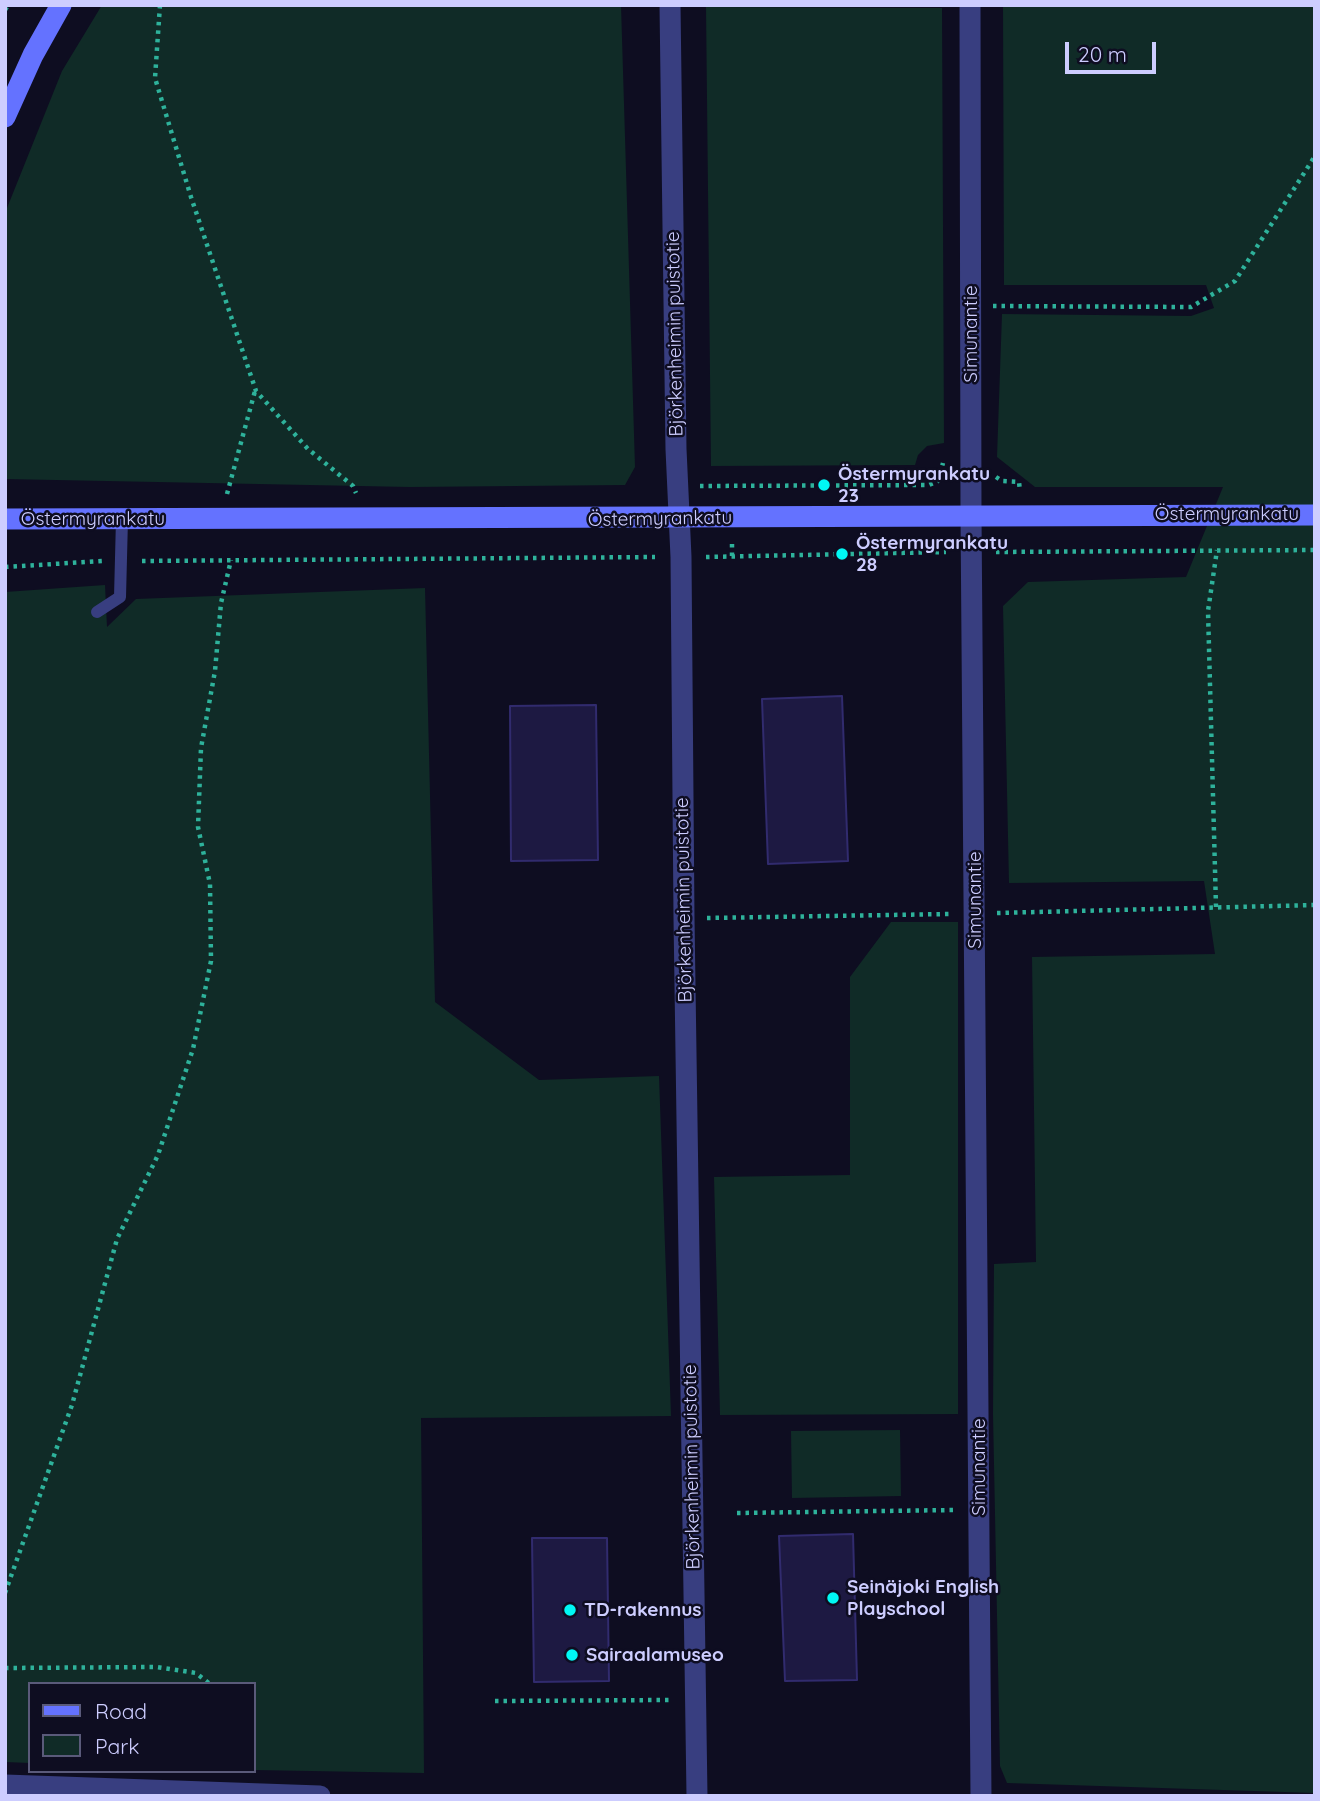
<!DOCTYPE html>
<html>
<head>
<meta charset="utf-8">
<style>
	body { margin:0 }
	#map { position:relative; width:1320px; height:1801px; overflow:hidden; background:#0e0d21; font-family:Quicksand,sans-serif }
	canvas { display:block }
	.frame { position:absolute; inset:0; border:7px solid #cdcdff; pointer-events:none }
	.legend { position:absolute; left:28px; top:1682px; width:228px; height:91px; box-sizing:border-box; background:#0e0d21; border:2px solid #5a5a7a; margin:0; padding:9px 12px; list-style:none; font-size:21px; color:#cdcdff }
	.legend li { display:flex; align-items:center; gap:14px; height:35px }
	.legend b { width:35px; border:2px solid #5a5a7a }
	.scale { position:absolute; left:1065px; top:42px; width:91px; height:32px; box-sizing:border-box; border:4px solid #cdcdff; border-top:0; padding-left:9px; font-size:21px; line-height:24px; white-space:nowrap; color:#cdcdff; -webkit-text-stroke:5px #0e0d21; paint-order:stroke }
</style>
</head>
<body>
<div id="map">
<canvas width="1320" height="1801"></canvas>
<div class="frame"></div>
<ul class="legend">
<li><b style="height:9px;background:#6472ff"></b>Road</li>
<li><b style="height:19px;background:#102b27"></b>Park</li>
</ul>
<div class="scale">20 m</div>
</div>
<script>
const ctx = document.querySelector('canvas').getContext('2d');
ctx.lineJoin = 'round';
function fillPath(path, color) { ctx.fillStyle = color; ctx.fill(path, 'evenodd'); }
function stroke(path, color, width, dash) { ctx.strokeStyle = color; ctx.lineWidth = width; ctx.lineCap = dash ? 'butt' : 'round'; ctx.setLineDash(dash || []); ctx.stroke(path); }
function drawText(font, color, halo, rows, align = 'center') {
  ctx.font = font + ' Quicksand,sans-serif'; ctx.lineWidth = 5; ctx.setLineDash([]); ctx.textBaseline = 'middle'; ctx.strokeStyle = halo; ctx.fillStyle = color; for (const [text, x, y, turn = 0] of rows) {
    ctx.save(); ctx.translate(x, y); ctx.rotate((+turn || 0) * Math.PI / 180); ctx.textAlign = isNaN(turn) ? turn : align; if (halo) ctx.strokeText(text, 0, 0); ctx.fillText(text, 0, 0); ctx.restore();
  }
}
fillPath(new Path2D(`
	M102 5H621L635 467 625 485 410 487 5 479V213L62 71Z
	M1003 5H1315V1793L1007 1783 1000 1766 993 1414 994 1264 1036 1262 1032 957 1215 954 1204 881 1009 883 1003 606 1028 582 1186 577 1223 487H1035L997 457 1002 314 1191 316 1214 308 1206 285H1004Z
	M706 7 942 8 944 443 927 446 918 455 915 465 711 466Z
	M105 585 107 627 136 599 425 588 435 1002 539 1080 659 1076 671 1416 421 1418 424 1773 254 1770V1684H30V1763L5 1762V592Z
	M891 922H958V1414L720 1415 714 1177 850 1175V977Z
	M900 1430 901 1496 792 1498 791 1431Z`), '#102b27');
const building = new Path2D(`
	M842 696 848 861 768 864 762 699Z
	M596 705 598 860 511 861 510 706Z
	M853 1534 857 1680 785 1681 779 1536Z
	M532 1538H607L609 1681 534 1682Z`);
fillPath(building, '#1d1942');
stroke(building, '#312b6e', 2);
stroke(new Path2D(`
	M160 5 155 78 191 197 256 391 308 449 353 486 356 493
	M5 10 8 5
	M993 306 1191 307 1235 281 1315 156
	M996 477 1002 481 1019 482 1020 491
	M700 486 929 485 938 481 943 463
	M227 494 255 391
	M996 552 1315 550
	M732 556V539
	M706 557 946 552
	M142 561 655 557
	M5 567 102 561
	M1216 907 1208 611 1217 550
	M997 913 1315 905
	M707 918 950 914
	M737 1513 954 1510
	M5 1593 72 1405 117 1239 158 1155 193 1049 211 961 210 884 198 827 201 748 215 671 221 603 231 560
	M5 1668 157 1667 196 1673 210 1684
	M495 1701 669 1700`), '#2eb29b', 4.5, [3.5, 5]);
stroke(new Path2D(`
	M97 612 120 597 122 519`), '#383e80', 12);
stroke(new Path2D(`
	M670 5 676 449 681 557 684 918 697 1796
	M970 5 971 514 981 1796
	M5 1785 320 1796`), '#383e80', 21);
stroke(new Path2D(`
	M5 117 33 55 61 5
	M5 519C442 520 878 514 1315 515`), '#6472ff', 21);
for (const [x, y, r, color] of [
	[824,485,7,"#00f8f4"],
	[842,554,7,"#00f8f4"],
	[833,1598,7,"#00f8f4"],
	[570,1610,7,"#00f8f4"],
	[572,1655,7,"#00f8f4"]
]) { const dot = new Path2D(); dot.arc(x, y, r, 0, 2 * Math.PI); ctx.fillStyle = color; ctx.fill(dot); stroke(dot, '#0e0d21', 2.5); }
drawText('19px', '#cdcdff', '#0e0d21', [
	["Björkenheimin puistotie",675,334,-91],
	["Simunantie",971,334,-90],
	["Östermyrankatu",1227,514],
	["Östermyrankatu",93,519],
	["Östermyrankatu",660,519,-1],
	["Björkenheimin puistotie",684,900,-91],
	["Simunantie",975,900,-90],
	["Björkenheimin puistotie",692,1467,-91],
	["Simunantie",979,1467,-90]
]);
drawText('bold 19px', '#cdcdff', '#0e0d21', [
	["Östermyrankatu",838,474],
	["23",838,496],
	["Östermyrankatu",856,543],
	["28",856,565],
	["Seinäjoki English",847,1587],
	["Playschool",847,1609],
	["TD-rakennus",584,1610],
	["Sairaalamuseo",586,1655]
], 'left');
</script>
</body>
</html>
